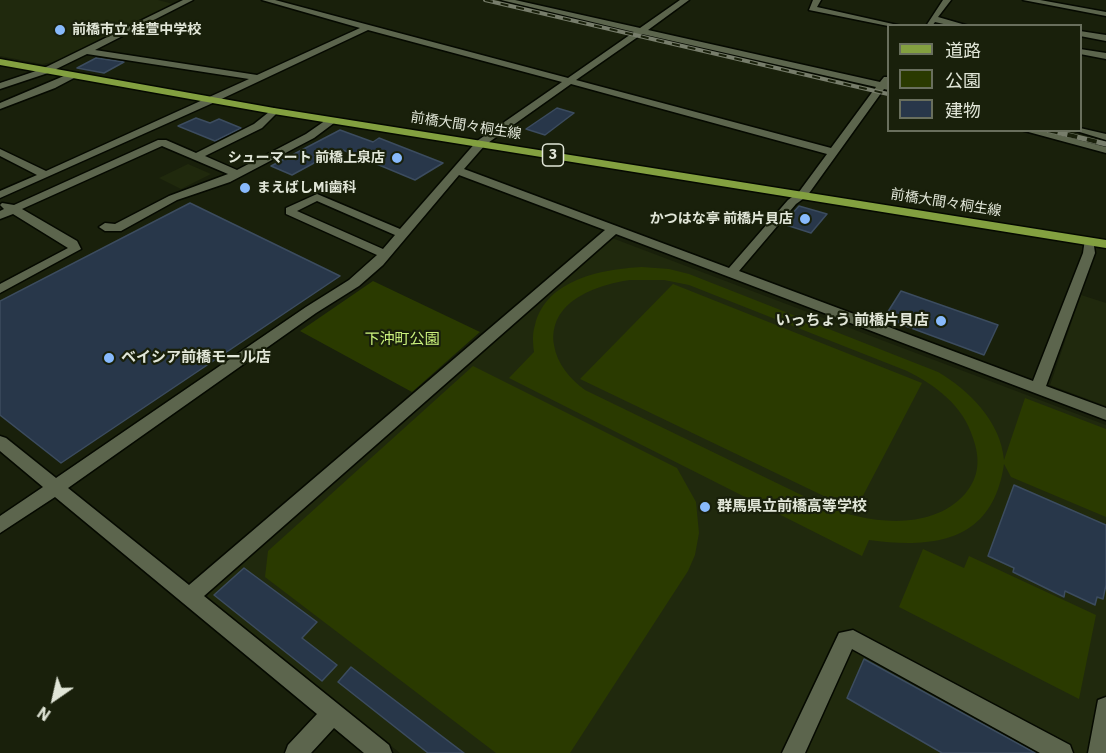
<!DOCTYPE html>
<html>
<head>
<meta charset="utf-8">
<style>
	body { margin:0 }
	#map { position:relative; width:1106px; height:753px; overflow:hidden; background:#19200b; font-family:"IBM Plex Sans","Noto Sans JP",sans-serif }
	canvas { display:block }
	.legend { position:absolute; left:887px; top:24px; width:195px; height:108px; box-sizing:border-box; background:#19200b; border:2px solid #696f5d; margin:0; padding:8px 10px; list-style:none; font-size:18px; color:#e1e6d8 }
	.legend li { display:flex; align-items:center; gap:12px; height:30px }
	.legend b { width:30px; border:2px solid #696f5d }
	.north { position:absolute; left:24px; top:669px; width:60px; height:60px; -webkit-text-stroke:4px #19200b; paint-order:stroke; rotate:214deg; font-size:16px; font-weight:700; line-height:24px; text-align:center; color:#e1e6d8 }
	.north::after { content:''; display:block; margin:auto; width:21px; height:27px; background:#e1e6d8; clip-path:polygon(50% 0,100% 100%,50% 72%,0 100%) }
</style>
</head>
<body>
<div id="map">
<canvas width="1106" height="753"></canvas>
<ul class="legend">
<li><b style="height:8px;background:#83a040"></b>道路</li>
<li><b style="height:16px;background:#2a3a00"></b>公園</li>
<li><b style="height:16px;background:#28374a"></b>建物</li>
</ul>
<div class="north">N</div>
</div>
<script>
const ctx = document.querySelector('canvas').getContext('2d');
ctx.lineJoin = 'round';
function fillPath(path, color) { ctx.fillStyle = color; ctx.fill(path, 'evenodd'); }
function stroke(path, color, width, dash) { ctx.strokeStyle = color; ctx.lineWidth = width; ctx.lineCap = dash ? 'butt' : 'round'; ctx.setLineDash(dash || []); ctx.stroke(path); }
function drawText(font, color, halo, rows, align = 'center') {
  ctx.font = font + ' "IBM Plex Sans","Noto Sans JP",sans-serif'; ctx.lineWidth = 4.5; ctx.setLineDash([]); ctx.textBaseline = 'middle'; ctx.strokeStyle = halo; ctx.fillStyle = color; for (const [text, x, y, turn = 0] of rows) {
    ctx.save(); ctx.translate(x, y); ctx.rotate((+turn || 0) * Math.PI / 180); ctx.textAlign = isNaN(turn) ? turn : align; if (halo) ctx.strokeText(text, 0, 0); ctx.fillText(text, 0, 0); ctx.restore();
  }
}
fillPath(new Path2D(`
	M0 0H158L173 4 59 61 42 64 0 56Z
	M188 164 211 174 181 189 159 178Z
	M612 238 1106 425V753H400L207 598 210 588Z
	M1081 295 1106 303V406L1050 385Z`), '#20290d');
fillPath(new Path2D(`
	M642 267 669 269 689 274 938 372C969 390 1001 422 1004 460L1025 398 1106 429V517L1011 477 1004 464C993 541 936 549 869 540L862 556 509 378 534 352C533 343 532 334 535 325 546 279 603 269 642 267ZM630 280H664L689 285 907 371C935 385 963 405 973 438 980 458 980 476 965 494 930 533 865 523 822 505L585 390C570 379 557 364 554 345 548 302 595 285 630 280Z
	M373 281 480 332 412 392 300 331Z
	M673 284 922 383 855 511 580 379Z
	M473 366 677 468 696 502 699 533 695 555 688 571 570 753H496L265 577 268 551Z
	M923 549 964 568 969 556 1096 615 1079 699 899 607Z`), '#2a3a00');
const building = new Path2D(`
	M96 58 124 62 104 73 77 68Z
	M557 108 574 113 545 135 526 129Z
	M196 118 210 123 219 119 241 128 215 141 178 126Z
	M340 130 373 142 379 138 443 163 415 180 343 150 336 151 292 175 271 166Z
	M190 203 340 276 61 463 0 415V301Z
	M799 206 827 214 811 233 783 224Z
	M901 291 998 325 984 355 884 318Z
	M1014 485 1106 525V585L1103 599 1097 597 1095 605 1065 591 1064 597 1013 572 1014 568 988 556Z
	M244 568 317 622 302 638 337 665 322 681 214 595Z
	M864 659 1035 753H942L847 698Z
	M351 667 464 753H428L338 682Z`);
fillPath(building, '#28374a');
stroke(building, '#3c4c5f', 1.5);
const minor = new Path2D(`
	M183 0H193L95 50 257 75 360 28 262 0H275L568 78 634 32 501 0H515L640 28 680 0H689L648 30 880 82 884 77H888V90L884 89 807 196 796 204 739 271 1033 381 1083 253 1085 239H1093L1095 253 1046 386 1106 408V420L616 234 204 596 389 745 392 753H364L334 728 311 753H285L288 745 317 714 55 497 0 533V516L43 487 0 451V436L6 438 56 478 306 307 349 280 377 255 286 214V208L317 194 400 229 477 141 562 82 368 30 215 102 0 198V191L37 175 0 156V149L46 171 249 79 87 54 48 73 0 89V83L42 69ZM642 34 876 87 831 148 576 80ZM571 84 827 154 799 192 788 200 729 268 464 169 485 145ZM459 175 605 230 189 585 68 488 316 313 359 286 383 265ZM317 201 395 235 383 249 297 211Z
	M813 0H821L817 7 902 26H888L809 10Z
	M943 0H951L938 17 969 26H952L935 22 932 26H926Z
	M1023 0H1040L1106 12V16Z
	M1080 31 1106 35V41L1080 36Z
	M1080 49 1106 53V59L1080 54Z
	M71 73 76 76 74 78 55 88 0 109V103Z
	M274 108 279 111 262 128 205 156 237 170 306 134 329 118 338 120 314 138 230 182 177 200 121 231H105L99 227 105 223 115 224 169 196 228 174 162 146 22 209 77 241 81 249 0 293V284L68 248 13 214 0 219V211L4 209 0 205 2 203 14 205 158 140H166L196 153 254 124Z
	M1080 128 1106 134V140L1073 130H1080Z
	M1021 130H1040L1106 147V153Z
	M853 630 1070 745 1073 753H1040L852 649 805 753H782L839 633Z
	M1106 697V753H1088L1098 700Z`);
const major = new Path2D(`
	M0 59 274 108 1106 240V248L274 114 0 65Z`);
stroke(minor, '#050900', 3);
stroke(major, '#050900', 3);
fillPath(minor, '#5c654d');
fillPath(major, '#83a040');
const railFar1 = new Path2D(`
	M485 0 888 94`);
const rail = new Path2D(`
	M1048 130 1106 144`);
stroke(railFar1, '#777d6b', 4);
stroke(rail, '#777d6b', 5);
stroke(railFar1, '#19200b', 2, [8]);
stroke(rail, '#19200b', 4, [10]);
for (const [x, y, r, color] of [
	[60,30,6,"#88bafc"],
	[397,158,6,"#88bafc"],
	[245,188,6,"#88bafc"],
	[805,219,6,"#88bafc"],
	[941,321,6,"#88bafc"],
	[109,358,6,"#88bafc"],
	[705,507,6,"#88bafc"]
]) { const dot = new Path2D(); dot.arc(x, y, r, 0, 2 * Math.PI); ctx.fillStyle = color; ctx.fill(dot); stroke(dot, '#19200b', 2); }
drawText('bold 14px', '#e1e6d8', '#19200b', [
	["前橋市立 桂萱中学校",72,30],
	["シューマート 前橋上泉店",385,158,"right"],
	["まえばしMi歯科",257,188],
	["かつはな亭 前橋片貝店",793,219,"right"]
], 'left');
drawText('14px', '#e1e6d8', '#19200b', [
	["前橋大間々桐生線",466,126,9],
	["前橋大間々桐生線",946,203,9]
]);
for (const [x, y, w] of [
	[553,155,21]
]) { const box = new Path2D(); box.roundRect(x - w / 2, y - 11, w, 22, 4.5); ctx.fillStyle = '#19200b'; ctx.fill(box); stroke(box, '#e1e6d8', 1.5); }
drawText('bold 14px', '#e1e6d8', null, [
	["3",553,155]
]);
drawText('bold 15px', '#e1e6d8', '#19200b', [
	["いっちょう 前橋片貝店",929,321,"right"],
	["ベイシア前橋モール店",121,358],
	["群馬県立前橋高等学校",717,507]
], 'left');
drawText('15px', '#caf17c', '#19200b', [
	["下沖町公園",402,340]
]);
</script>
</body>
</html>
